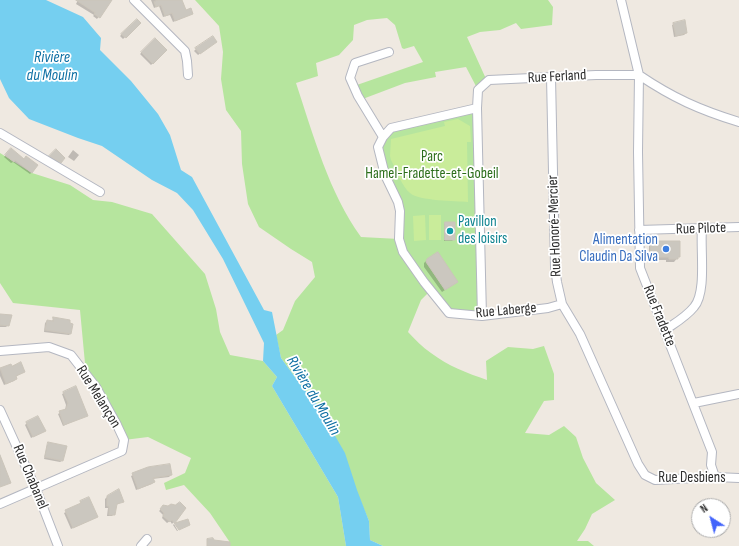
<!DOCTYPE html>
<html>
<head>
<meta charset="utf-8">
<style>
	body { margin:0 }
	#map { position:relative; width:739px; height:546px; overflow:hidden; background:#efe9e1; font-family:"Sofia Sans Condensed",sans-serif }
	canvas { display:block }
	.north { position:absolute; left:691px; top:498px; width:40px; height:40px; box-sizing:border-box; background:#fff; border:1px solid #ababab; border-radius:50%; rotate:324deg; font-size:11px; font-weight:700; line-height:16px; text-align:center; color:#2e2e2e }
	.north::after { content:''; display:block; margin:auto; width:14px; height:18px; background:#4264fb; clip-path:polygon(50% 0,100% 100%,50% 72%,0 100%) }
</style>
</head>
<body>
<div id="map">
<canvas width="739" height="546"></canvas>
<div class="north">N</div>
</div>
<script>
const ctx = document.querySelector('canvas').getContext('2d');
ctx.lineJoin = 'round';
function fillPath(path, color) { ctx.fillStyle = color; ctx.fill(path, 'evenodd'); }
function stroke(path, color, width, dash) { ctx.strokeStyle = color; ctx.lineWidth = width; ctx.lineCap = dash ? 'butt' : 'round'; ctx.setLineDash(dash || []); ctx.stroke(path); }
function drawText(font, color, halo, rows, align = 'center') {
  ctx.font = font + ' "Sofia Sans Condensed",sans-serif'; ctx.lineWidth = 3.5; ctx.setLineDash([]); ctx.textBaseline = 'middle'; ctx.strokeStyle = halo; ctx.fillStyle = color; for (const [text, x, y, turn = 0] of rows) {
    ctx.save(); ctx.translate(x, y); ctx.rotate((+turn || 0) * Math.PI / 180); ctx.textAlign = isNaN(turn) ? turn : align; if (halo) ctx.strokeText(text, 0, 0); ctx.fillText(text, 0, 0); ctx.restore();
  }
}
fillPath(new Path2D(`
	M195 0H548L553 7 552 25 521 29 516 23 500 30 480 32 467 37 487 81 478 90 466 67 435 72 436 77 405 83 360 100 354 86 423 62 414 46 404 49 402 48 395 25 387 18 367 20 354 25 353 40 339 55 316 63 318 76 296 83C313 134 329 193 361 237L399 239 400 211 378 147 391 128 477 108 482 316 449 313 430 291 421 300 408 332C415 339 422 347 431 353 448 366 467 373 487 380L486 361 508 347 533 349 544 346 554 374V400L544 401 525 433 549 435 564 426 576 437 583 458 596 483 615 500 592 514 585 529 577 541H588L594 546H383L370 540 369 521 328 425 316 403 303 388 281 358 276 335 283 330 295 301 315 277 312 262 291 249 259 227 248 204 242 164 241 131 226 110 221 79 223 52 219 26Z
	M0 153 32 173 70 185 93 200 112 202 152 214 205 274 216 309 220 332 230 355 263 361 277 377 272 386 338 497 346 546H230L229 541 210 513 184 485 166 490 164 483 185 473 191 458 148 437 124 440 86 374 80 310 13 303 0 283Z`), '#b6e59e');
fillPath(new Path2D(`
	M458 119 470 126 471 142H467L468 202C456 201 419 201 410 193 402 187 396 169 391 160L390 156 391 139 445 126 444 122Z
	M425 215 426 240 414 241 413 216Z
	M429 215H441V240H429Z`), '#c9ec9a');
fillPath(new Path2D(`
	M0 0H46L83 17 101 38 100 50 131 81 158 114 170 135 181 170 192 177 264 310 272 312 281 358 303 388 316 403 345 453 357 490 369 521 370 540 383 546H346L338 497 272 386 277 377 263 361 264 343 223 259 193 210 177 193 152 180 102 146 78 138 29 119 9 98 0 79Z`), '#75cff0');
fillPath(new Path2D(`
	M78 0H111L97 19 93 16 94 15 76 4Z
	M151 0H174L185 11 192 14 173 22 170 15 163 17 159 6 154 8Z
	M137 20 140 23 123 39 120 36Z
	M674 24 686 33 684 35 674 37 672 25Z
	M155 39 166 50 151 65 140 54Z
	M214 43 198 55 194 51 196 49Z
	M11 149 32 172 30 174 13 162 11 163 4 157Z
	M56 150 64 158 58 164 48 158Z
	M73 150 79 155 74 161 68 157Z
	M446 223 454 239 452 241H444V224Z
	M652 242 679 256 674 262H666V260H649V245Z
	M427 260 457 282 442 292 424 267V263Z
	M0 315 8 325 6 327H0Z
	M54 318 71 333 69 335 44 332 45 323 47 321H52Z
	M10 365 11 367 24 372 15 377 16 379 14 381 4 385 0 376V369Z
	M64 393 87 415 63 426 58 414 65 410 66 405 62 394Z
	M27 423 43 432 31 438 25 425Z
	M49 443 62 461 60 462 44 459 47 445Z
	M149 468 171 475 169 477 152 479 154 482 152 484 136 490 131 476Z
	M107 497 123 501 116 505 114 514 112 516H107L108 508H105V499Z
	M81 502 97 517 71 529 64 513 80 505Z
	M162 508H185L172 524 170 521 167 523 162 518 163 515 159 511Z
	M174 524 178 531H177L173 525Z`), '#0003');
const building = new Path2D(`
	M76 0H112L100 18 94 14 95 13Z
	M158 0H182L186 10 191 8 193 14 175 21 172 13 165 16 161 5 156 7 154 2Z
	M137 19 141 23 126 38 121 34Z
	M685 20 687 33 676 36 673 23Z
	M213 36 217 42 200 54 195 48Z
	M155 38 167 50 153 64 141 52Z
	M11 148 24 159 26 156 38 165 32 173 15 160 14 162 5 155Z
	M56 149 65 158 61 163 49 156Z
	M445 222H455V240H445Z
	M651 241H680V257H678V259H669V257H651Z
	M438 252 458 282 445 290 426 262 427 259Z
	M0 314 12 315 9 326 0 325Z
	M53 317 70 320V323L73 324 71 334 45 330 47 320 53 321Z
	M21 362 25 372 16 376 17 379 6 384 0 368 11 364 12 366Z
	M76 386 88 416 64 425 59 411 66 409 68 403 63 392Z
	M38 416 46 431 33 437 26 422Z
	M48 442 67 446 63 461 45 457Z
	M0 455 11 483 0 487Z
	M170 464 172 475 153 478 155 482 138 489 132 473 148 467Z
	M119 489 124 502 117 504 115 515H109V506H107V496Z
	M89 497 98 517 73 528 65 510 81 503 80 501Z
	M180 502 186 508 175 523 188 519 190 525 179 530 172 520 170 522 163 516 164 513 160 509 163 505 168 506 171 504 175 505Z
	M213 538 214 540 230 542V546H207V539Z`);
fillPath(building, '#cbc7bf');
stroke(building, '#cbc5ba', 1);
const minor = new Path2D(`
	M134 0 185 51 187 61 188 75
	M621 0 639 75 638 152 640 268 712 452 711 465 715 477
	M639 75C673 98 700 110 739 122
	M551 77 555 267 557 282 562 304 580 334 638 464 645 475 655 480 715 477 739 478
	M477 108 391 128 383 137 378 147 385 175 398 202 400 211 399 239 403 252 424 282 449 313 482 316 548 308 562 304
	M0 133 100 192
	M383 137 358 96 350 78 355 63 389 52
	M639 230 739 227
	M482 316 477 108 478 90 489 80 596 75H639
	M665 330C675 323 686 317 694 307 707 292 700 249 702 229
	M0 351 49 347 71 355 96 387 117 425 124 440 122 451 0 504
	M694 403 739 394
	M0 410 36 489 58 546
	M141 546 147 539`);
stroke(minor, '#b4b7c1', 10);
stroke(minor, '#fff', 8);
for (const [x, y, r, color] of [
	[450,231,4,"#0f9aa8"],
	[666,249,4,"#3f7fe0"]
]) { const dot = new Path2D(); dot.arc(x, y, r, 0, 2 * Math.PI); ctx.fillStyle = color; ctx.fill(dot); stroke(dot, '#fff', 1.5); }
drawText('15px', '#2e2e2e', '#fff', [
	["Rue Ferland",557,77,-3],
	["Rue Honoré-Mercier",555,226,-92],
	["Rue Pilote",701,229,-2],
	["Rue Laberge",506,311,-5],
	["Rue Fradette",659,316,68],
	["Rue Melançon",98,397,58],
	["Rue Chabanel",30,477,67],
	["Rue Desbiens",692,478]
]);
drawText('15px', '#2c6e1b', '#fff', [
	["Parc",432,157],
	["Hamel-Fradette-et-Gobeil",432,174]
]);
drawText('15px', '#0d838f', '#fff', [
	["Pavillon",458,222],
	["des loisirs",458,239]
], 'left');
drawText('15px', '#366cbe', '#fff', [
	["Alimentation",658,240],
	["Claudin Da Silva",658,257]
], 'right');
drawText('italic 16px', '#0d6fa3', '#fff', [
	["Rivière",52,58],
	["du Moulin",52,76],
	["Rivière du Moulin",313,396,59]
]);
</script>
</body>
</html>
